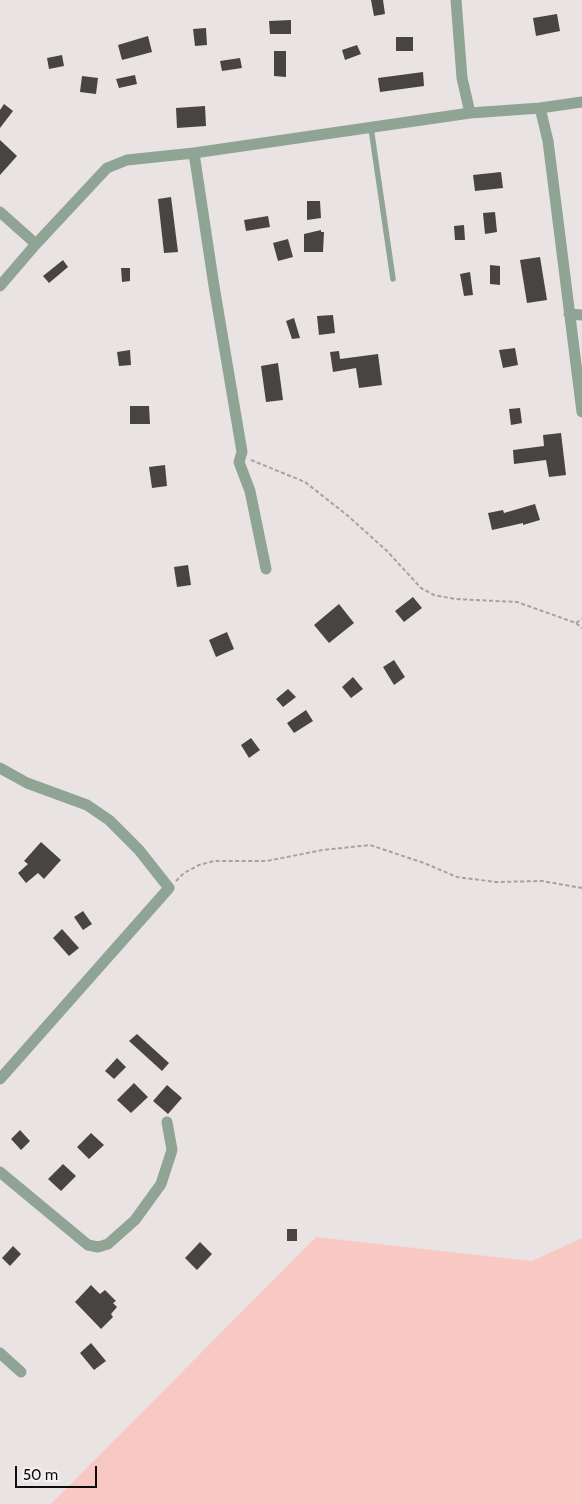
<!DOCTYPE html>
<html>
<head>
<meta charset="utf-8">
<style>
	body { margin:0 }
	#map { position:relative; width:582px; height:1504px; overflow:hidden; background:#e9e4e3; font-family:Cabin,sans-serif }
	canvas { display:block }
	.scale { position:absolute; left:15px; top:1466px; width:82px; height:22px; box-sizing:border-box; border:2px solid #0e0c0c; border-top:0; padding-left:6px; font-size:15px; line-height:18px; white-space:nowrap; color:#0e0c0c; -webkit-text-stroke:4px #f6f1f1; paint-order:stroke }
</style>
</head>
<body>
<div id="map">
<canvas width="582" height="1504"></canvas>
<div class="scale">50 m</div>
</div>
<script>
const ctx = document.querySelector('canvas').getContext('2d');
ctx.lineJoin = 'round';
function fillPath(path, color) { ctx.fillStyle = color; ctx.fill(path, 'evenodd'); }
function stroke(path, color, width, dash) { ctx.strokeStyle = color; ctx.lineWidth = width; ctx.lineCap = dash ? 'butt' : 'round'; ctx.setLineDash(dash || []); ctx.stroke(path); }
fillPath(new Path2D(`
	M316 1237 532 1261 582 1238V1504H51Z`), '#f8c9c3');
fillPath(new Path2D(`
	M371 0H383L385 14 374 16Z
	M557 14 560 31 536 36 533 18Z
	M291 20V34H270L269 21Z
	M206 28 207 45 195 46 193 29Z
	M148 36 152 52 122 60 118 45Z
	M396 37H413V51H396Z
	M357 45 361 54 345 60 342 50Z
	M274 51H286V77L274 76Z
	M62 55 64 66 49 69 47 58Z
	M240 58 242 68 222 71 220 61Z
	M423 72 424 86 380 92 378 78Z
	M135 75 137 84 119 88 116 79Z
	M82 76 98 78 96 94 80 92Z
	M4 104 13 111 0 128V110Z
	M205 106 206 126 177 128 176 108Z
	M0 140 17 156 0 175Z
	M501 172 503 188 475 191 473 175Z
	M171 197 178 252 164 253 158 199Z
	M307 201H320L321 218 307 220Z
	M495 212 497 232 485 234 483 213Z
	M268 216 270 227 246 231 244 220Z
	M464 225 465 240H455L454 226Z
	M321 230V232H324L323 252H304V234Z
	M288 239 293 257 278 261 273 243Z
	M540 257 547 300 527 303 520 260Z
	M63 260 68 267 49 283 43 276Z
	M490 265 500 266V285L490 284Z
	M121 268H130V281L122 282Z
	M470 272 473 295 464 296 460 274Z
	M333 315 335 333 319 335 317 316Z
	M294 318 300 338 292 339 286 321Z
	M515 348 518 365 503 368 499 350Z
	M130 350 131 365 119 366 117 352Z
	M339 351 340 359 378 354 382 385 359 388 356 368 333 372 330 352Z
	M278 363 283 400 266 402 261 366Z
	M130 406H149L150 424H130Z
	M520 408 522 423 511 425 509 409Z
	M561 433 566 475 549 477 546 460 514 464 513 450 544 446 543 435Z
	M165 465 167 486 152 488 149 467Z
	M535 504 540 520 523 525V523L492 530 488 513 503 510 504 513Z
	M188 565 191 585 177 587 174 567Z
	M413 597 422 608 404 622 395 611Z
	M339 604 354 623 329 643 314 625Z
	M227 632 234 649 216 657 209 640Z
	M394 660 405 677 394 685 383 667Z
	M353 677 363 689 351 698 342 687Z
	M288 689 296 697 283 707 276 699Z
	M306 710 313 721 294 733 287 723Z
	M251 738 260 750 249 758 241 745Z
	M41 842 61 860 44 879 38 873 26 883 18 873 28 864 24 861Z
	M83 911 92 924 83 930 74 917Z
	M62 929 79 948 69 956 53 938Z
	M137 1034 169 1063 162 1071 129 1041Z
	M117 1058 126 1067 114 1079 105 1071Z
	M134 1083 148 1097 131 1113 117 1100Z
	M167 1085 182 1098 168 1114 153 1101Z
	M20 1130 30 1141 21 1150 11 1139Z
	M91 1133 104 1145 89 1159 77 1147Z
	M63 1164 76 1176 61 1191 48 1179Z
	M287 1229H297V1241H287Z
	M200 1242 212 1254 197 1270 185 1258Z
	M13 1246 21 1254 10 1266 2 1258Z
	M91 1285 100 1294 105 1290 116 1301 113 1303 117 1307 111 1314 113 1317 101 1329 75 1302Z
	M91 1343 106 1361 94 1370 80 1353Z`), '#484443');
stroke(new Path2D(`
	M251 460 305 482 347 515 387 551 421 588 434 595 455 599 517 602 576 623 582 628
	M576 623 582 619
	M176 881 184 873 199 865 214 861H267L323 850 370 845 424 863 457 877 496 882 542 881 582 888`), '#a6a2a2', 2, [4, 2.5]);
stroke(new Path2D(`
	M371 128 393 279`), '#90a495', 5.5);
stroke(new Path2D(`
	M456 0 462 78 470 113
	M540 108 548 141 582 412
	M194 153 214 286 242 452 239 462 250 491 266 569
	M0 212 36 244
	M0 286 36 244 107 168 127 160 194 153 470 113 540 108 582 102
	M569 314 582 315
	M0 768 27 783 87 805 109 820 139 850 169 888 0 1079
	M0 1172 88 1245 98 1247 108 1244 135 1220 161 1184 172 1150 167 1122
	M0 1353 21 1372`), '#90a495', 11);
</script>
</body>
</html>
